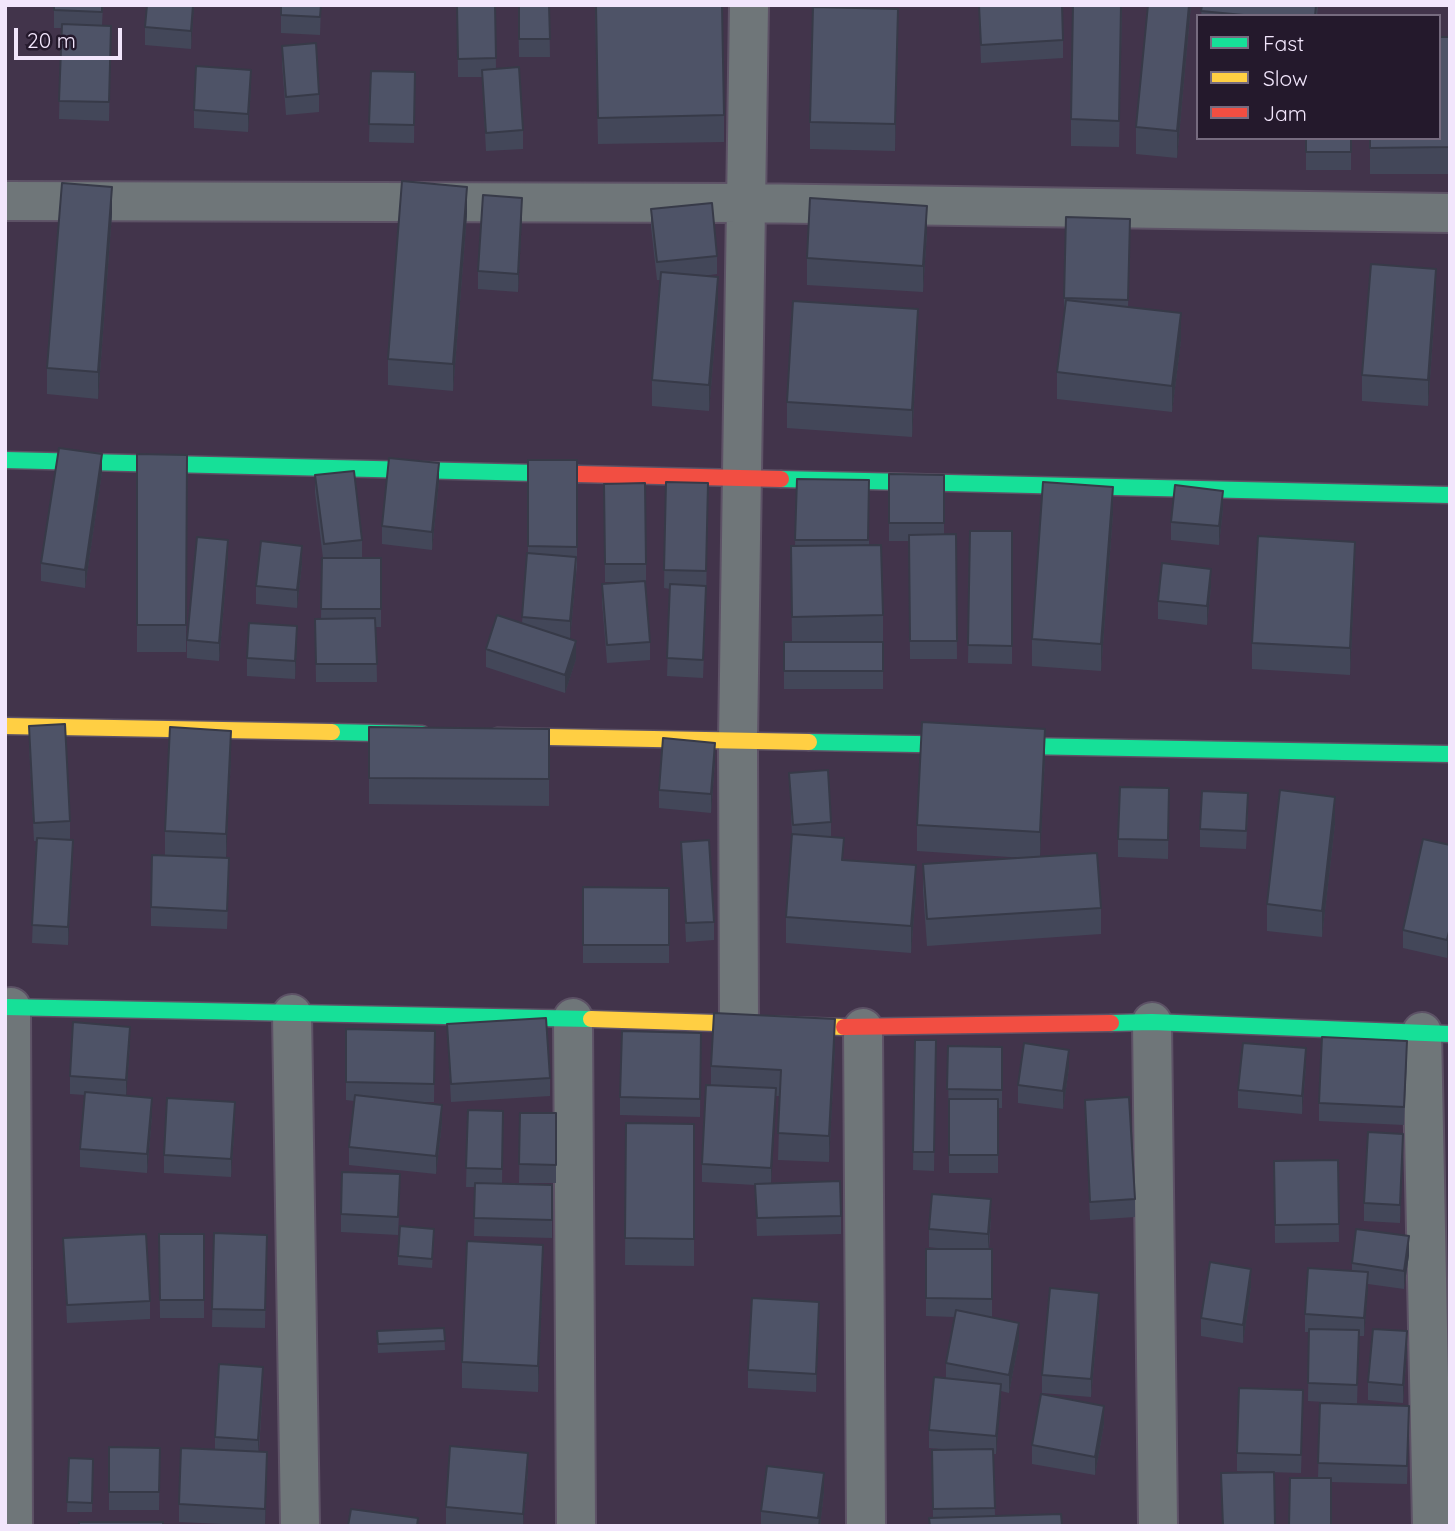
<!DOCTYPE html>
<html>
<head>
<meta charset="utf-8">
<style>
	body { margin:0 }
	#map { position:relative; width:1455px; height:1531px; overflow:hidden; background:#42344b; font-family:Quicksand,sans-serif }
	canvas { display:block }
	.frame { position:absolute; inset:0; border:7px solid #f2e6fc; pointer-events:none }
	.legend { position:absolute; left:1196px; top:14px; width:245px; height:126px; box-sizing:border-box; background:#24192c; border:2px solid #766b7f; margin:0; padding:9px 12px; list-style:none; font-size:21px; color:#f2e6fc }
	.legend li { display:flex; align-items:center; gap:14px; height:35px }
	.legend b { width:35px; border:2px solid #766b7f }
	.scale { position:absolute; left:14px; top:28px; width:108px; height:32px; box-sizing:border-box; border:4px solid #f2e6fc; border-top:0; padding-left:9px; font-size:21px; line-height:24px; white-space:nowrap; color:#f2e6fc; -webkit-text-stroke:5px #24192c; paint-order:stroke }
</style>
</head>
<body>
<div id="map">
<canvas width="1455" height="1531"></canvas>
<div class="frame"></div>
<ul class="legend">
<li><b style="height:9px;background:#16e098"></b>Fast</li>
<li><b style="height:9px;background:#ffcf43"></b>Slow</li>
<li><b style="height:9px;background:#f24e42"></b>Jam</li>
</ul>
<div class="scale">20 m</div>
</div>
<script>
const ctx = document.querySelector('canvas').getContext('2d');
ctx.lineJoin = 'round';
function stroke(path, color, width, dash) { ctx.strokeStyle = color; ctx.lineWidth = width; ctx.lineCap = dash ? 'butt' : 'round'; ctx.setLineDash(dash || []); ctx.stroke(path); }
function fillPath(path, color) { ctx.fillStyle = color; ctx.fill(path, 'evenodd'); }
const street = new Path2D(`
	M5 201 746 203 1450 213
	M11 1007 13 1526
	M292 1014 300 1526
	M573 1018 576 1526
	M1152 1022 1158 1526
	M739 1024 738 740 749 5
	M863 1028 866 1526
	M1422 1032 1432 1526`);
const fast = new Path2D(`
	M5 460 578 474
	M781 479 1450 495
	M332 732 422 734
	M809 742 1450 754
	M5 1007 591 1019
	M1111 1023 1152 1022 1450 1034`);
const slow = new Path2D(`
	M5 726 332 732
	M497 736 809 742
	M591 1019 844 1027`);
const jam = new Path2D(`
	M578 474 781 479
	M844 1027 1111 1023`);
stroke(street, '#5d5266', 42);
stroke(fast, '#5d5266', 19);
stroke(slow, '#5d5266', 19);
stroke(jam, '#5d5266', 19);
stroke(street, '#6f7679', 38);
stroke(fast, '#16e098', 16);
stroke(slow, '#ffcf43', 16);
stroke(jam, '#f24e42', 16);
fillPath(new Path2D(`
	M54 5H103L102 25 111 26 109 121 59 119 61 28H54Z
	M194 5 191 49 145 45V27Z
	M281 5H321L320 35 281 33Z
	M457 5H495L496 69 523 130V149L486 151 482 77H458Z
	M518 5H549L550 57H519Z
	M595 5 724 115V142L598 144Z
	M979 5 1063 40V58L981 63Z
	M1122 5 1119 147 1071 146V119Z
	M1148 5H1191L1177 158 1136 154V127Z
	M1202 5H1318L1317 16H1201Z
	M898 36 895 151 810 149V122Z
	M1450 37V174H1370V138Z
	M282 46 319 94V112L286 115 282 64Z
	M371 71 415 72 414 143 369 142Z
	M251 88 248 132 194 128V110Z
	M1306 138H1351V170H1306Z
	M651 209 717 256V274L702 276 718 304 709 411 652 406V380L660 280H657L651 227Z
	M112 214 98 399 47 394V368Z
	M467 214 453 391 388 385V359Z
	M522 216 518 292 478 289V271Z
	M927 232 923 292 807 285V258Z
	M1130 238 1128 307 1181 340 1172 412 1057 399V372L1064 315V298Z
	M1436 296 1428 406 1362 401V375Z
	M918 335 912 437 787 428V402Z
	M137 454 187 455 186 652H137Z
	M528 460H577V565L570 639 576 659 565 693 486 667V649L522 623 528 553Z
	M102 472 85 588 41 581V563Z
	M889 474 944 475V534H956L957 659H910L909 541H889Z
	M315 475 362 540V558H381V627H376L377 682H316L315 619H321L322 558H323L315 493Z
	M797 479 869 480V545L883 615V689H784V642H792L791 573 795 546Z
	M439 481 432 550 382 544V526Z
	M666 482 708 483 706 604 703 678 667 676 670 589 664 588Z
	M604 484 646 564V582H645L650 642V660L607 663 602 602V584L625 582H605Z
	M1223 509 1219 545 1171 540V522Z
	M1113 514 1101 671 1032 666V639Z
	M970 531H1012V664L968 663Z
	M228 558 219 661 187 658V640Z
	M302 564 297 608 256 604V586Z
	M1355 568 1350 675 1252 669V643Z
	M1211 587 1207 625 1158 619V601Z
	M297 644 295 679 247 676V658Z
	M29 726 70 821V839L73 858 68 945 32 943 36 841H34L29 744Z
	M369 727 549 729V806L369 804Z
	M1045 756 1040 857 1101 908V934L927 946 923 891V864L1025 858 917 851V825Z
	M231 757 226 858 229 876 227 929 151 926V907L165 855V831Z
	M715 761 711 813 659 808V790Z
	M789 773 831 822V837L844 860 916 892 911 953 786 943V917L792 834Z
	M1169 788 1168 859 1118 857V839Z
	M1248 811 1246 849 1200 847V829Z
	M1335 824 1322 937 1267 931V904Z
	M681 842 714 922V940L686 942Z
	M1450 845V945L1447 958 1403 948V930Z
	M583 887 669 888V963H583Z
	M447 1024 550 1078V1096L451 1102Z
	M346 1029 435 1031 434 1102H413L442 1123 436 1174 349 1165V1147L354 1101 346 1100Z
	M701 1033 700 1117 620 1115V1097Z
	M915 1040H936L934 1171 913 1170Z
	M130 1045 126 1096 152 1116 147 1173 80 1167V1149L85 1095 70 1094V1076Z
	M835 1046 829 1162 778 1160 780 1096H776L771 1183 841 1216V1234L757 1236 755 1185 702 1182V1164L711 1085V1066Z
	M948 1046 1002 1047V1108H998V1173H949Z
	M1407 1059 1404 1125 1319 1121V1103Z
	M1306 1066 1302 1114 1238 1108V1090Z
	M1069 1068 1063 1109 1018 1103V1085Z
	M1085 1100 1135 1199V1217L1090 1220Z
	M468 1110 503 1111 502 1184 552 1185V1238L474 1236 475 1187H466Z
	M520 1113H556V1183H519Z
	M235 1121 231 1177 164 1173V1155Z
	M626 1123 694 1124V1266L625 1265Z
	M1403 1152 1400 1223 1364 1221V1203Z
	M1338 1160 1339 1242 1275 1243 1274 1161Z
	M400 1192 398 1235 341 1232V1214Z
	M991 1217 989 1249H992V1317H989L1019 1341 1009 1393 1001 1391 996 1454H993L995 1516 933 1518 932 1450H954L929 1448V1430L946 1378V1363L954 1317 926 1316V1249H946L929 1247V1229Z
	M214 1233 267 1235 265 1328 212 1327Z
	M159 1234H204V1318H160Z
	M63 1238 150 1301V1319L67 1323Z
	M434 1238 432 1268 398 1265V1256Z
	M1409 1255 1404 1289 1368 1284 1364 1336H1359L1357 1404 1308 1401 1309 1332H1305V1314L1352 1271V1263Z
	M543 1272 538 1392 462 1388V1362Z
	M1251 1287 1243 1343 1201 1336V1318Z
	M1099 1311 1091 1397 1042 1393V1375Z
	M819 1320 816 1392 748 1388V1370Z
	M444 1328 445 1350 378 1353 377 1331Z
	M1407 1349 1403 1403 1368 1400V1382Z
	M263 1385 259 1451 267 1470 265 1526 179 1522V1504L215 1449V1437Z
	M1320 1403 1409 1424 1407 1484 1331 1482 1318 1478Z
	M1303 1408 1301 1473 1237 1471V1453Z
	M1104 1424 1095 1475 1032 1464V1445Z
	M109 1447 160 1448 159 1510H109Z
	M69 1458 93 1459 92 1512H67Z
	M528 1471 523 1526 446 1525V1507Z
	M824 1492 820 1526H761V1511Z`), '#434759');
fillPath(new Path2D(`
	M193 5H194L191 49V31Z
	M1189 5H1191L1177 158V131Z
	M898 9V36L895 151V124Z
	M251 70V88L248 132V114Z
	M112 187V214L98 399V372Z
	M467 187V214L453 391V364Z
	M522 198V216L518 292V274Z
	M927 206V232L923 292V266Z
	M1436 269V296L1428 406V380Z
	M718 277V304L709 411V385Z
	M918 309V335L912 437V410Z
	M1181 313V340L1172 412V386Z
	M102 454V472L85 588V570Z
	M439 463V481L432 550V532Z
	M1113 487V514L1101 671V644Z
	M1223 491V509L1219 545V526Z
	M228 540V558L219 661V643Z
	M1355 542V568L1350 675V648Z
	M302 546V564L297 608V590Z
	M576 557V575L570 639V621Z
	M1211 569V587L1207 625V606Z
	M297 626V644L295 679V661Z
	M576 641V659L565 693V675Z
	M1045 729V756L1040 859V832Z
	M231 731V757L226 861V834Z
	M715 743V761L711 813V794Z
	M1335 797V824L1322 937V911Z
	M73 840V858L68 945V927Z
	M916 865V892L911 953V926Z
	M1450 927V945L1447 958V940Z
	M835 1019V1046L829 1162V1136Z
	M130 1027V1045L126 1099V1080Z
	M1306 1048V1066L1302 1114V1096Z
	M1069 1050V1068L1063 1109V1091Z
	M776 1088V1107L771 1186V1168Z
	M152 1098V1116L147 1173V1154Z
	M235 1102V1121L231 1177V1159Z
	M442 1105V1123L436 1174V1156Z
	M1403 1134V1152L1400 1223V1205Z
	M991 1199V1217L988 1252V1234Z
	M1409 1236V1255L1404 1289V1271Z
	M543 1245V1272L538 1392V1366Z
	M1251 1269V1287L1243 1343V1325Z
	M1368 1272V1290L1364 1336V1318Z
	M1099 1293V1311L1091 1397V1379Z
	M819 1302V1320L816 1392V1374Z
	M1019 1323V1341L1009 1393V1375Z
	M1407 1331V1349L1403 1403V1385Z
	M263 1367V1385L258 1458V1440Z
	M1001 1384V1402L996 1454V1436Z
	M1104 1406V1424L1095 1475V1457Z
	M267 1452V1470L265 1526V1509Z
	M528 1453V1471L523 1526V1514Z
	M824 1473V1492L820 1526H818Z`), '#373a48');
const building = new Path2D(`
	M54 5H102V12L54 10Z
	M147 5H193L191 31 145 27Z
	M281 5H321L320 17 281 15Z
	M457 5H495L496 58 458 59Z
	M519 5H549L550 39H519Z
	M596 5H722L724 115 598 118Z
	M979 5H1062L1063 40 981 45Z
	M1073 5H1121L1119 121 1071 119Z
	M1148 5H1189L1177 131 1136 127Z
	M1202 5H1316L1315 16H1254L1201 11Z
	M813 7 898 9 895 124 810 122Z
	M62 24 111 26 109 102 59 101Z
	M1439 37H1450V147L1370 148V138H1439Z
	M316 43 319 94 286 97 282 46Z
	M196 66 251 70 248 114 194 110Z
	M519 67 523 130 486 133 482 70Z
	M371 71 415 72 414 125 369 124Z
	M1306 138H1351V152H1306Z
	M402 181 467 187 453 364 388 359Z
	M62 183 112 187 98 372 47 368Z
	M483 195 522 198 518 274 478 271Z
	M810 198 927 206 923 266 807 258Z
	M712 203 717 256 657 262 651 209Z
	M1066 217 1130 219 1128 300 1064 298Z
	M1371 264 1436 269 1428 380 1362 375Z
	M661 272 718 277 709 385 652 380Z
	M1066 300 1181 313 1172 386 1057 372Z
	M793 301 918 309 912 410 787 402Z
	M59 448 102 454 85 570 41 563Z
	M137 454 187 455 186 625H137Z
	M389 458 439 463 432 532 382 526Z
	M528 460H577V547L528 546Z
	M354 471 362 540 324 544 315 475Z
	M889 474 944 475V523H889Z
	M797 479 869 480 868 540H795Z
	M666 482 708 483 706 571 664 570Z
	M1043 482 1113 487 1101 644 1032 639Z
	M645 483 646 564H605L604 484Z
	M1175 485 1223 491 1219 526 1171 522Z
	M970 531H1012V646L968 645Z
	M956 534 957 641H910L909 535Z
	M1258 536 1355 542 1350 648 1252 643Z
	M197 537 228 540 219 643 187 640Z
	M261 541 302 546 297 590 256 586Z
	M881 545 883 615 792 617 791 546Z
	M527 553 576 557 570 621 522 617Z
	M322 558H381V609H321Z
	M1162 563 1211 569 1207 606 1158 601Z
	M645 581 650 642 607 645 602 584Z
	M670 584 706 586 703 660 667 658Z
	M497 615 576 641 565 675 486 649Z
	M375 618 377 664H316L315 619Z
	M249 623 297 626 295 661 247 658Z
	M784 642H883V671H784Z
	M922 722 1045 729 1040 832 917 825Z
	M65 724 70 821 34 823 29 726Z
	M170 727 231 731 226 834 165 831Z
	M369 727 549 729V779L369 778Z
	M663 738 715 743 711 794 659 790Z
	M828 770 831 822 793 825 789 773Z
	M1120 787 1169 788 1168 840 1118 839Z
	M1280 790 1335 797 1322 911 1267 904Z
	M1202 791 1248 793 1246 831 1200 829Z
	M792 834 844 838 842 860 916 865 911 926 786 917Z
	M37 838 73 840 68 927 32 925Z
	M1423 839 1450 845V927L1447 940 1403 930Z
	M709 840 714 922 686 923 681 842Z
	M1097 853 1101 908 927 919 923 864Z
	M152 855 229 858 227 911 151 907Z
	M583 887 669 888V945H583Z
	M714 1013 835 1019 829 1136 778 1133 781 1070 711 1066Z
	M546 1018 550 1078 451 1084 447 1024Z
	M73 1022 130 1027 126 1080 70 1076Z
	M346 1029 435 1031 434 1084 346 1082Z
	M622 1031 701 1033 700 1099 620 1097Z
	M1322 1037 1407 1041 1404 1107 1319 1103Z
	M915 1040H936L934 1152H913Z
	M1024 1043 1069 1050 1063 1091 1018 1085Z
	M1243 1043 1306 1048 1302 1096 1238 1090Z
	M948 1046 1002 1047V1090L947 1089Z
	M706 1085 776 1088 771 1168 702 1164Z
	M85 1092 152 1098 147 1154 80 1149Z
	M355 1095 442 1105 436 1156 349 1147Z
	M1129 1097 1135 1199 1090 1202 1085 1100Z
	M167 1098 235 1102 231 1159 164 1155Z
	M949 1099H998V1155H949Z
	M468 1110 503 1111 502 1169 466 1168Z
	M520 1113H556V1165L519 1164Z
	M626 1123 694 1124V1239L625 1238Z
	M1368 1132 1403 1134 1400 1205 1364 1203Z
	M1338 1160 1339 1224 1275 1225 1274 1161Z
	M342 1172 400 1174 398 1217 341 1214Z
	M840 1181 841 1216 757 1218 755 1184Z
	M475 1183 552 1185V1220L474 1218Z
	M932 1194 991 1199 988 1234 929 1229Z
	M400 1226 434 1229 432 1259 398 1256Z
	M1356 1229 1409 1236 1404 1271 1352 1263Z
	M214 1233 267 1235 265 1310 212 1309Z
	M146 1234 150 1301 67 1305 63 1238Z
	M159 1234H204V1300H160Z
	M467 1241 543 1245 538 1366 462 1362Z
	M926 1249H992V1299L926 1298Z
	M1210 1262 1251 1269 1243 1325 1201 1318Z
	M1308 1268 1368 1272 1364 1318 1305 1314Z
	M1050 1288 1099 1293 1091 1379 1042 1375Z
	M752 1298 819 1302 816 1374 748 1370Z
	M956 1310 1019 1323 1009 1375 946 1363Z
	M444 1328 445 1341 378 1344 377 1331Z
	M1309 1329 1359 1330 1357 1385 1308 1383Z
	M1373 1329 1407 1331 1403 1385 1368 1382Z
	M219 1364 263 1367 258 1440 215 1437Z
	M934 1377 1001 1384 996 1436 929 1430Z
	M1239 1388 1303 1390 1301 1455 1237 1453Z
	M1041 1394 1104 1406 1095 1457 1032 1445Z
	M1320 1403 1409 1406 1407 1466 1318 1463Z
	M450 1446 528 1453 523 1514 446 1507Z
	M109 1447 160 1448 159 1492H109Z
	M181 1448 267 1452 265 1509 179 1504Z
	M993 1449 995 1508 933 1509 932 1450Z
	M69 1458 93 1459 92 1503 67 1502Z
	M767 1466 824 1473 818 1518 761 1511Z
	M1274 1472 1275 1526H1223L1221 1473Z
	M1290 1478H1331V1526H1289Z
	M351 1509 418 1518 417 1526H348Z
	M1061 1514 1062 1526H930L929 1518Z
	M79 1522H163V1526H79Z`);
fillPath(building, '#4e5367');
stroke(building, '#373a48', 2);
</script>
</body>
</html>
